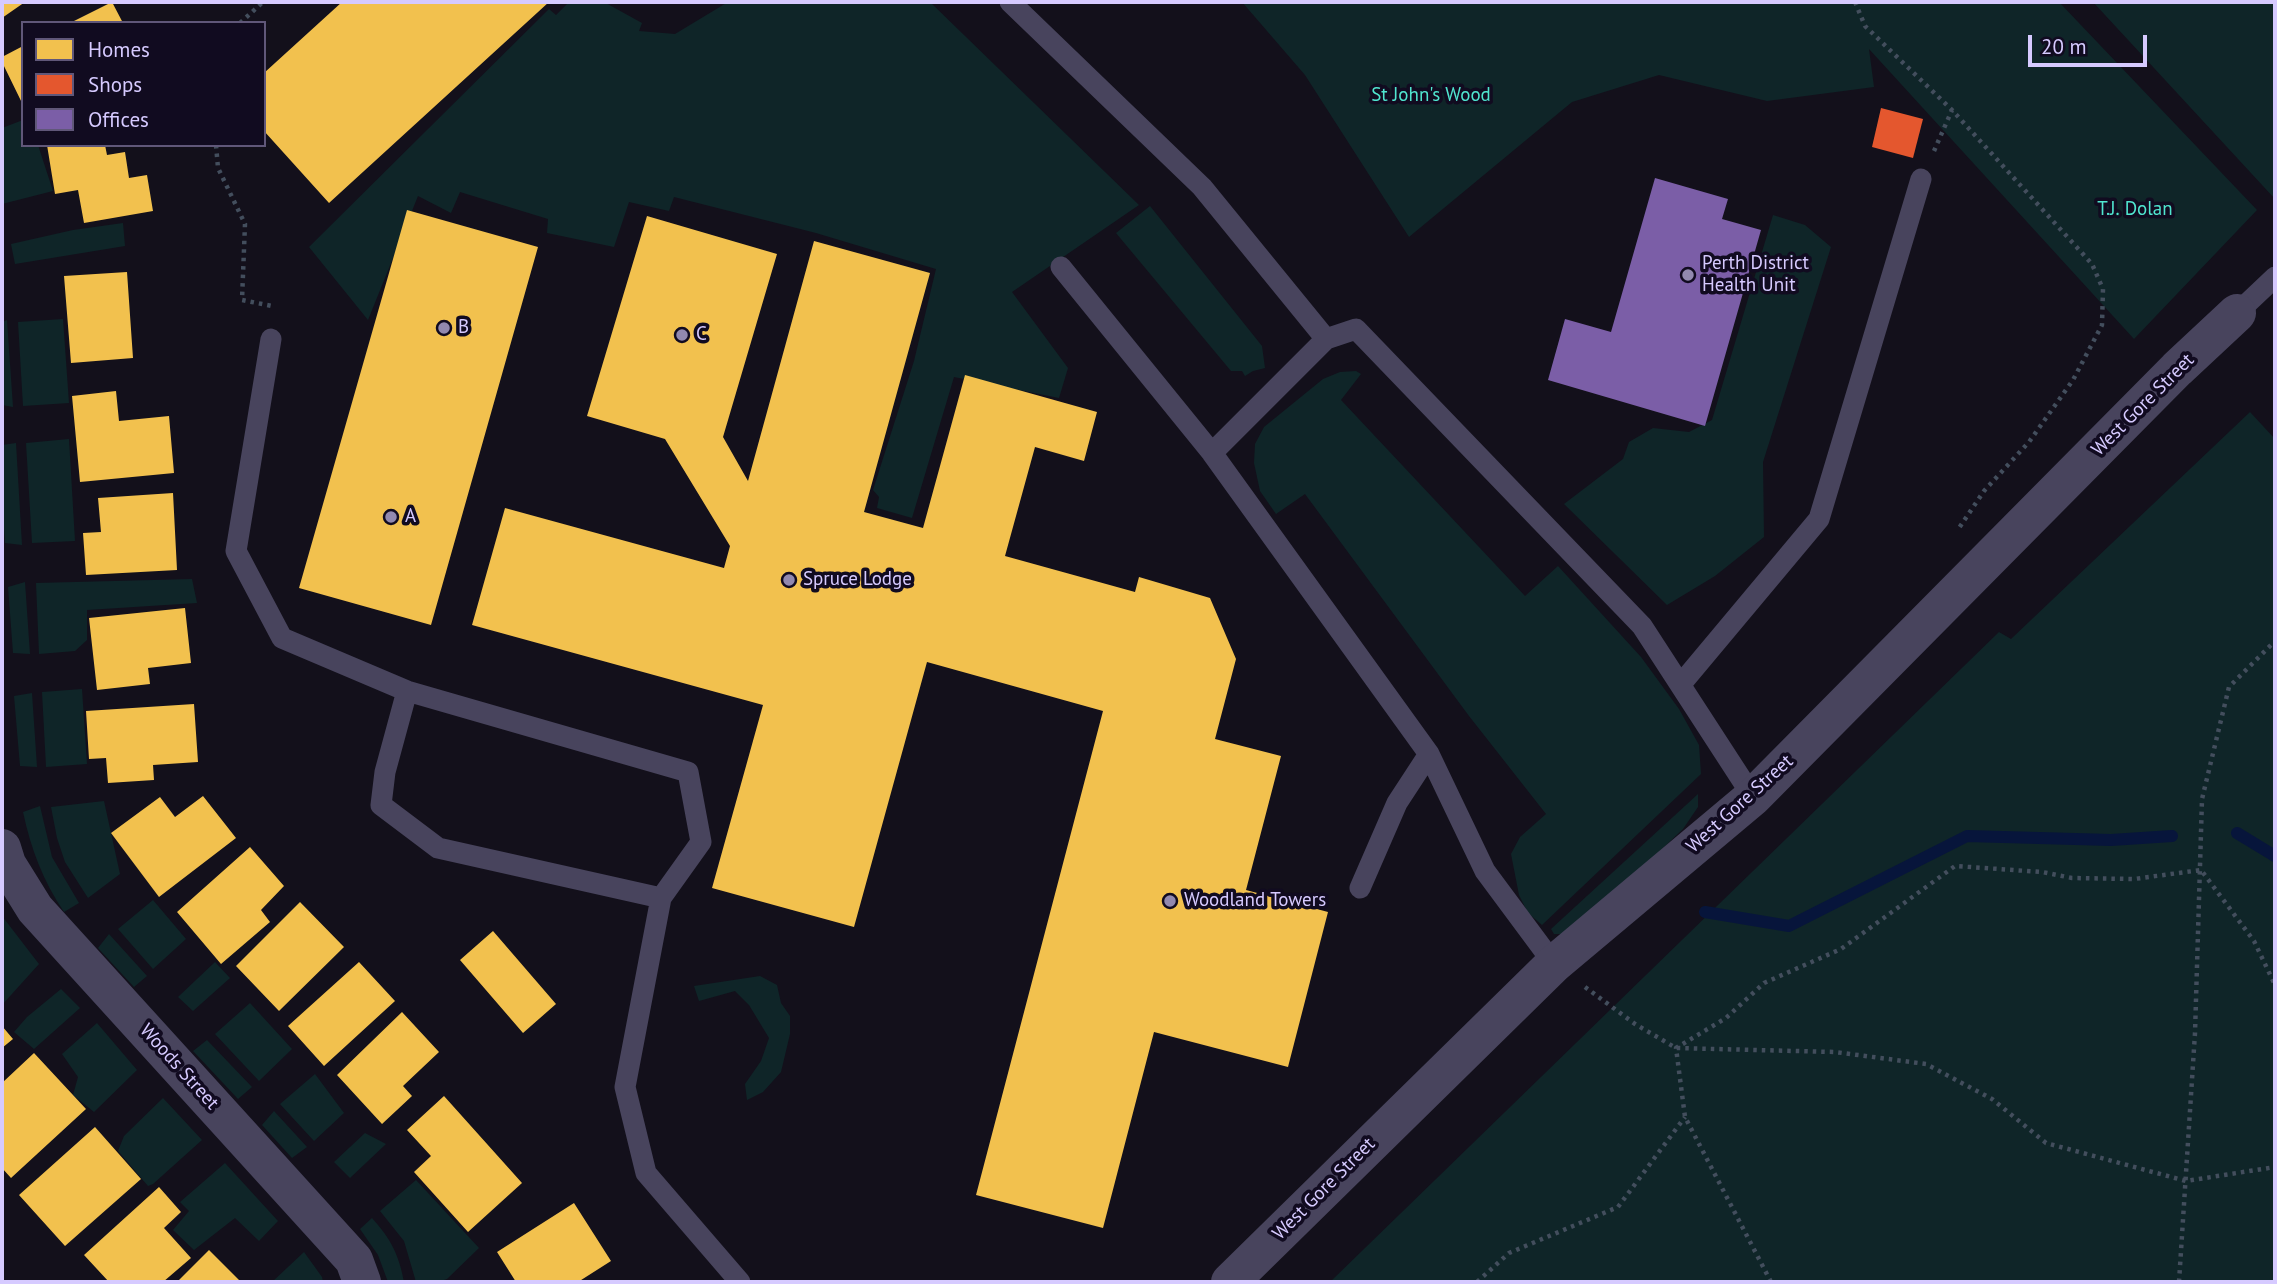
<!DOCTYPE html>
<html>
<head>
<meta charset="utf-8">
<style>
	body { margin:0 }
	#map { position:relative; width:2277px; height:1284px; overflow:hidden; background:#13101b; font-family:"PT Sans",sans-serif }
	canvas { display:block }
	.frame { position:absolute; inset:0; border:4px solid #d6caff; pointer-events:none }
	.legend { position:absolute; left:21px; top:21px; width:245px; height:126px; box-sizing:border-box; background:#110b20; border:2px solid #605779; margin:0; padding:9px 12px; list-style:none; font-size:21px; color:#d6caff }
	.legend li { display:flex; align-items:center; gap:14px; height:35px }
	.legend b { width:35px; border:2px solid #605779 }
	.scale { position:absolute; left:2028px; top:35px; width:119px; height:32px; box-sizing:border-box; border:4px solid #d6caff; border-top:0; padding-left:9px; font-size:21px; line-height:24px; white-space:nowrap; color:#d6caff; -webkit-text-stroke:5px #110b20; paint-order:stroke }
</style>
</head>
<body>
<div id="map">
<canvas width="2277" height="1284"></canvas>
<div class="frame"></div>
<ul class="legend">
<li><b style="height:19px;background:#f2c14e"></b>Homes</li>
<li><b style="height:19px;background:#e4572e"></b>Shops</li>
<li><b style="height:19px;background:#7b5ea7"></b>Offices</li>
</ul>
<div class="scale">20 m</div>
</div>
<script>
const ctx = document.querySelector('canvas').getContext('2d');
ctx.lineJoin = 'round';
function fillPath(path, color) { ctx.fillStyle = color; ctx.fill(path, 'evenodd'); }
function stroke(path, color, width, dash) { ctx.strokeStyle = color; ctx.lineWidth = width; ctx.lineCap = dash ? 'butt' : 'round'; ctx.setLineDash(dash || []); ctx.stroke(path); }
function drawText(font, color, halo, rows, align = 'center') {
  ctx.font = font + ' "PT Sans",sans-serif'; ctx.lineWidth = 7; ctx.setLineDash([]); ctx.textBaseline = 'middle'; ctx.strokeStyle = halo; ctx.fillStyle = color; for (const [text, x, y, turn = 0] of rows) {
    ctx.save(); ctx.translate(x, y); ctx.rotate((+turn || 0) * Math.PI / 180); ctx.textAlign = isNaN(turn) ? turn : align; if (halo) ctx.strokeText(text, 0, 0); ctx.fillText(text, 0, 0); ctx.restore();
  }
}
fillPath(new Path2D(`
	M569 2H604L642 23 639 31 675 34 728 2H930L1139 205 1012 292 1068 368 1059 398 954 377 912 518 877 508 879 497 873 490 914 361 936 269 816 233 674 197 669 211 629 202 614 247 547 233 548 219 460 192 451 213 418 196 368 320 309 247 549 9 556 15Z
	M1242 2H2059L2257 210 2134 339 1869 49 1874 87 1767 101 1659 75 1572 102 1409 237 1305 75Z
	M2093 2H2275V199Z
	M23 120V145H38L53 191 2 204V128Z
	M1150 206 1262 346 1265 368 1253 371 1245 376 1242 371H1231L1116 233Z
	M1773 215 1805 225 1831 247 1763 462 1764 537 1715 576 1667 605 1564 504 1623 459 1629 442 1653 428 1689 432 1712 420Z
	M123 223 125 246 15 264 11 244 73 230Z
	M63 319 69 403 23 406 18 322Z
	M7 320 13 407 2 405V322Z
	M1356 371 1361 374 1341 400 1525 596 1558 566 1641 657 1679 709 1699 745 1701 774 1542 925 1528 913 1519 895 1511 854 1520 837 1546 814 1469 716 1305 494 1276 514 1260 491 1254 463 1255 444 1264 427 1323 379 1340 372Z
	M2250 412 2275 439V1282H1330L1999 632 2011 639Z
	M69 439 75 541 32 543 26 443Z
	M16 443 22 545 5 543 2 501V445Z
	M192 579 197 603 87 610V640L75 651 39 654 36 583Z
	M25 582 30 654 13 653 8 587Z
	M82 689 87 764 46 767 42 692Z
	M32 693 37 767 20 766 14 696Z
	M1698 794V807L1683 829 1577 930 1564 934H1554L1551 929Z
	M104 801 120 874 88 898 65 862 57 838 51 807Z
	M40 806 52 857 79 903 64 912C43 881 31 849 23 812Z
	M153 900 186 939 153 969 118 929Z
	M2 916 39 964 2 1005Z
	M109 934 147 976 134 987 98 948Z
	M215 962 230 978 193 1011 178 997Z
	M760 976 777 985 781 1003 790 1016V1034L781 1072 763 1092 747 1100 745 1084 761 1061 769 1038 749 1005 735 991 699 1001 694 986Z
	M61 989 80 1008 34 1049 14 1032 27 1017Z
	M250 1003 292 1049 259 1081 215 1034Z
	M97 1023 137 1070 94 1112 73 1095 78 1077 62 1054Z
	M207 1040 252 1087 238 1099 193 1051Z
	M315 1074 344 1113 314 1141 280 1104Z
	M163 1098 202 1140 153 1184 148 1186 118 1151 124 1136Z
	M274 1111 307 1147 292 1158 262 1125Z
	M365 1133 386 1144 350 1178 334 1162Z
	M225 1163 278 1221 259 1241 235 1218 194 1250 173 1230 189 1211 180 1202Z
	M416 1180 479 1248 447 1279 438 1282H416L404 1241 380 1211Z
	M372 1218C391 1239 399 1255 404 1282H388L378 1255 360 1229Z
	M304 1252 322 1277 323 1282H272Z`), '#0f2528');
fillPath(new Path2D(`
	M2 2H25L2 18Z
	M112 2 123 23H70Z
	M342 2H549L329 203 264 131V73Z
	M23 46V105L2 62V57Z
	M47 145H105L107 155 125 152 129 178 147 175 153 211 84 223 78 190 55 194Z
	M407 210 538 247 431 625 299 588Z
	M647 216 777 254 723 437 748 481 814 241 930 273 864 512 923 528 965 375 1097 412 1084 461 1035 447 1005 556 1135 592 1139 577 1210 598 1236 659 1215 739 1281 756 1246 890 1328 912 1288 1067 1154 1032 1103 1228 976 1195 1103 711 927 662 854 927 712 888 763 705 472 625 505 508 724 568 730 546 665 439 587 416Z
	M127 272 133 358 71 363 64 276Z
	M116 391 119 421 169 416 174 473 80 482 72 396Z
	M173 493 177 570 86 575 83 533 101 532 98 498Z
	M185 608 191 663 148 668 150 684 97 690 89 618Z
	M194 704 198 762 153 765 154 780 108 783 106 758 89 759 86 711Z
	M203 796 236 838 159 897 111 833 160 797 175 817Z
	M250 847 284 886 261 910 270 922 221 964 177 912Z
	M300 902 344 947 279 1011 236 966Z
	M493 931 556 1004 523 1033 460 960Z
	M359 962 395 1001 324 1066 288 1026Z
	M402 1012 439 1052 403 1086 412 1096 382 1124 337 1075Z
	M2 1026 13 1039 2 1048Z
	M34 1053 86 1109 11 1178 2 1168V1083Z
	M444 1096 522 1183 468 1232 414 1172 431 1156 407 1130Z
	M95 1127 141 1179 65 1246 19 1195Z
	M159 1187 181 1212 164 1228 191 1258 163 1282H109L84 1255Z
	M574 1203 611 1261 578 1282H535L533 1280 529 1282H516L497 1252Z
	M209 1250 241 1282H177Z`), '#f2c14e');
fillPath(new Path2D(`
	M1881 108 1923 119 1913 158 1872 147Z`), '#e4572e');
fillPath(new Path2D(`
	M1655 178 1728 199 1722 219 1761 230 1705 426 1548 380 1565 319 1611 332Z`), '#7b5ea7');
stroke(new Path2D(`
	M2237 833 2275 856
	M1705 912 1789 926 1967 836 2111 840 2172 836`), '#07153b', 12);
stroke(new Path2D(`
	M1855 2 1865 26 1952 110 2092 264 2103 289 2102 325 2073 380 2029 442 1984 491 1957 531
	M240 23 263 2
	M216 145 218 168 245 224 242 300 272 306
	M1934 151 1952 110
	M1585 987 1635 1024 1676 1048 1835 1052 1926 1064 1992 1099 2046 1143 2186 1181 2275 1167
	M1477 1282 1509 1253 1618 1207 1685 1117
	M1771 1282 1685 1117 1676 1048 1726 1018 1764 983 1841 949 1955 866 2042 872 2072 878 2134 879 2201 870 2254 941 2275 985
	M2179 1282 2195 1033 2202 799 2229 687 2275 641`), '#434e5d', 4.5, [3.5, 5]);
stroke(new Path2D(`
	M1010 2 1202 187 1326 339
	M1061 267 1212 453
	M2237 313 2275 277
	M271 339 236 551 282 638 407 691 688 772 701 842 661 898 625 1087 646 1173 740 1282
	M1681 684 1819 519 1921 179
	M407 691 385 772 381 805 438 848 661 898
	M1360 888 1397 803 1429 754
	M1554 964 1485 871 1429 754 1212 453 1326 339 1356 329 1642 626 1753 797`), '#48445d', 21);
stroke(new Path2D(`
	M2 848 7 864 35 909 354 1260 362 1282
	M1230 1282 1554 964 1753 797 2177 369 2237 313`), '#48445d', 38);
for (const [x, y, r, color] of [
	[1688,275,7,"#9289af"],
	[444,328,7,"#9289af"],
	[682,335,7,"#9289af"],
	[391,517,7,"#9289af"],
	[789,580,7,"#9289af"],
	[1170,901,7,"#9289af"]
]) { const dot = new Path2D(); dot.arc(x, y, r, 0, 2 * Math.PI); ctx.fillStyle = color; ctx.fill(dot); stroke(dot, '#110b20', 2.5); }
drawText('19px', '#50e5cf', '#110b20', [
	["St John's Wood",1431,96],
	["T.J. Dolan",2135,210]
]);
drawText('19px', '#d6caff', '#110b20', [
	["Perth District",1702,264],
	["Health Unit",1702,286],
	["B",458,328],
	["C",696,335],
	["A",405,517],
	["Spruce Lodge",803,580],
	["Woodland Towers",1184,901]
], 'left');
drawText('19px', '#d6caff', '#110b20', [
	["West Gore Street",2143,405,-45],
	["West Gore Street",1740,804,-42],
	["Woods Street",179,1067,48],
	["West Gore Street",1324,1189,-45]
]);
</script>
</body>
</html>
